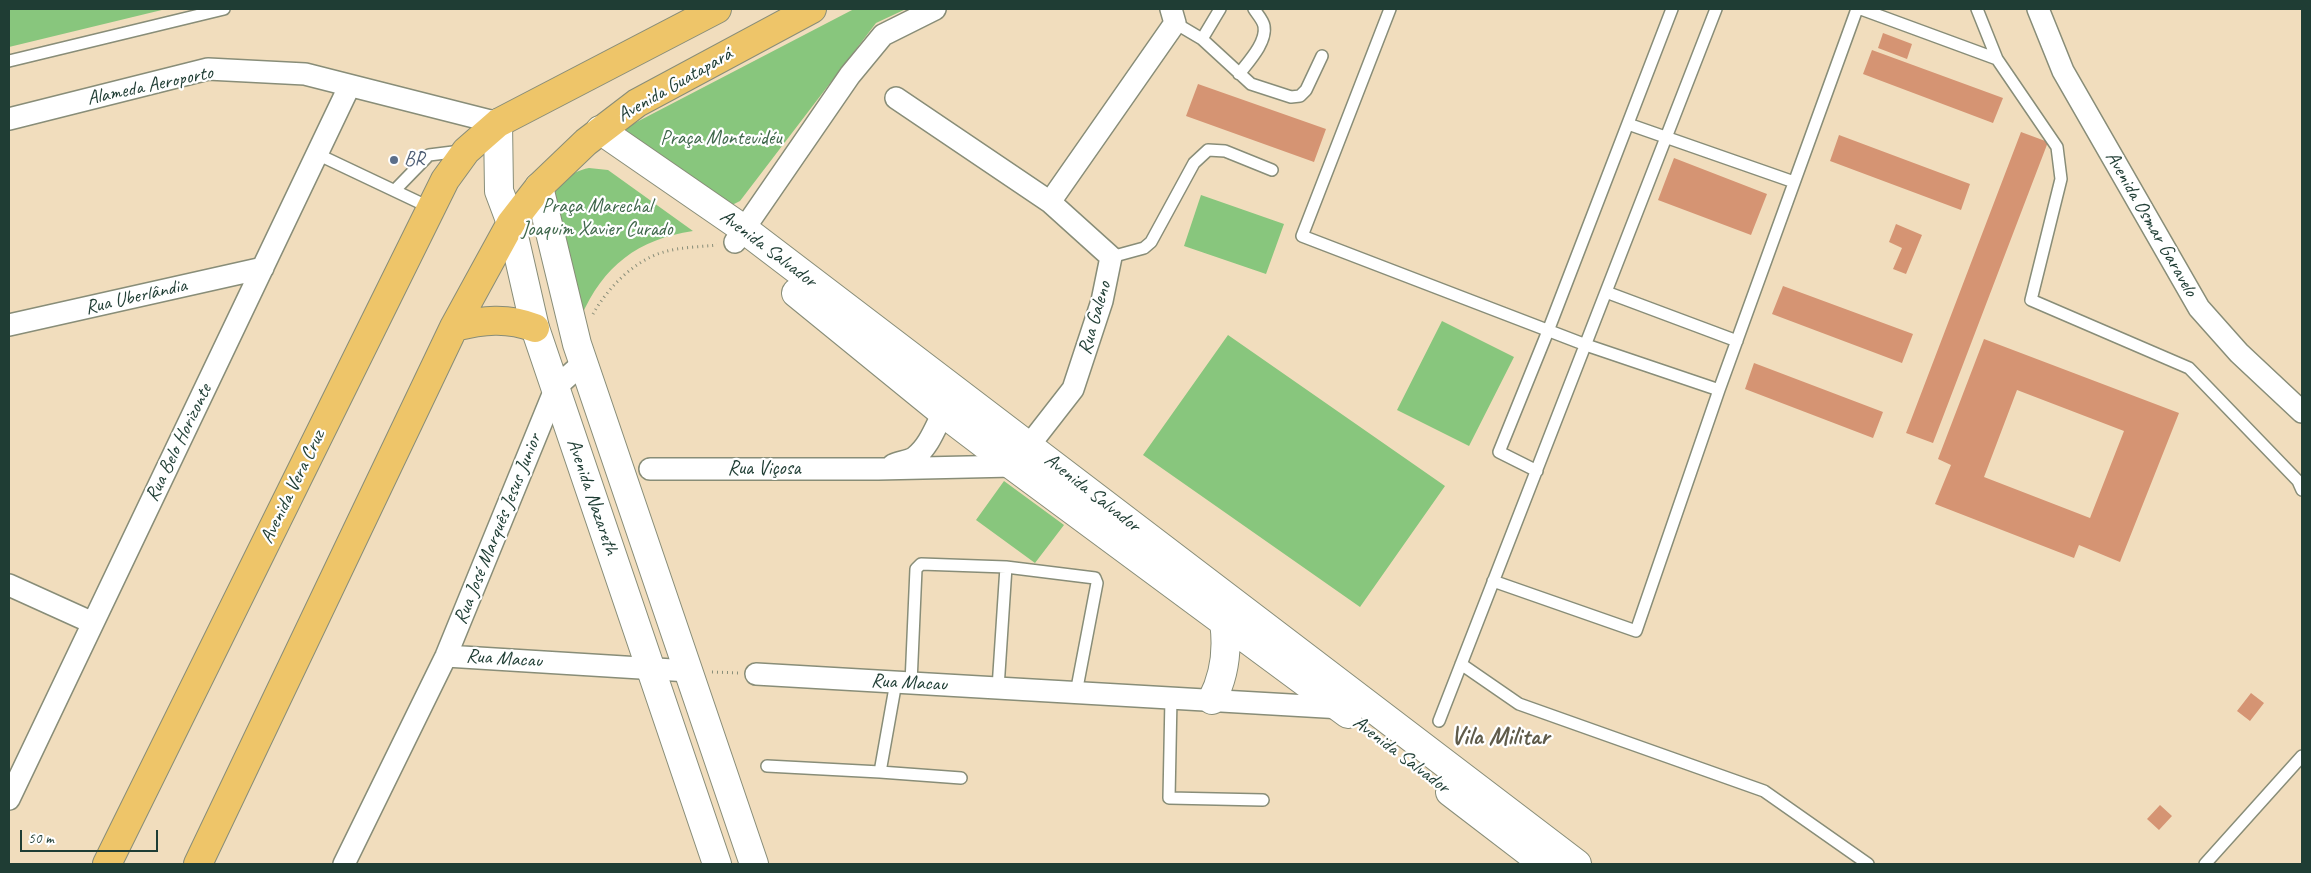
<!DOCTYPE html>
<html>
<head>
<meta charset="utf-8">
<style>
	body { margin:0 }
	#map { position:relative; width:2311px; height:873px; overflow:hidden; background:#f1ddbd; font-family:Caveat,sans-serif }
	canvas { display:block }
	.frame { position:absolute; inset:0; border:10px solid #1f3d34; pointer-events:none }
	.scale { position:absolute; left:20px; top:830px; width:138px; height:22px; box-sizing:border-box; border:2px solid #1f3d34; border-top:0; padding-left:6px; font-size:15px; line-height:18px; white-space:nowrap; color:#1f3d34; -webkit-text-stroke:4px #fff; paint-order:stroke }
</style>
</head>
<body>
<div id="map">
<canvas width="2311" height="873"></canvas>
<div class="frame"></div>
<div class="scale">50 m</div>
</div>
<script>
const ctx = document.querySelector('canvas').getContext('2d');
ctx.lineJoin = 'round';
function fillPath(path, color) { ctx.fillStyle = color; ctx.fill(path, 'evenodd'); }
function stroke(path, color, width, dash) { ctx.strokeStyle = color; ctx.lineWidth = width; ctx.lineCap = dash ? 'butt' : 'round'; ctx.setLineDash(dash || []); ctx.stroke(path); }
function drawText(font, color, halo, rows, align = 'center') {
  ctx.font = font + ' Caveat,sans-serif'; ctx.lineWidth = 4.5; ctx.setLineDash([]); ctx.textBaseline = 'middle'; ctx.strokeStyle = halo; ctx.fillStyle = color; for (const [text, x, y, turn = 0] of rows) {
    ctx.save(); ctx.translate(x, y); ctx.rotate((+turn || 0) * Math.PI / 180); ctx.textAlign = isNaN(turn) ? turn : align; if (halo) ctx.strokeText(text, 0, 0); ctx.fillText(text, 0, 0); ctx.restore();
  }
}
fillPath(new Path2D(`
	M9 9H166L9 47Z
	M854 9H906L876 23 740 201 730 206 624 134 629 126Z
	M589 168 608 170 693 231C638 239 603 266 581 317 576 301 547 214 549 205 553 185 569 172 589 168Z
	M1201 195 1284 224 1266 274 1184 246Z
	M1442 321 1514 357 1469 446 1397 410Z
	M1228 335 1445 486 1360 607 1143 455Z
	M1004 481 1064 525 1035 563 976 520Z`), '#88c67d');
fillPath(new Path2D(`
	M1883 33 1912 44 1907 59 1878 48Z
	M1872 50 2003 98 1993 123 1863 74Z
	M1198 84 1326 129 1314 162 1186 116Z
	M2021 132 2048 142 1933 443 1906 433Z
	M1839 135 1970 184 1961 210 1830 161Z
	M1674 158 1767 194 1751 235 1658 200Z
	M1896 224 1922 235 1906 274 1893 269 1902 248 1889 242Z
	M1783 286 1913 334 1902 363 1772 314Z
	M1984 339 2179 413 2120 562 2079 545 2074 558 1935 504 1951 465 1938 459ZM2017 390 2124 431 2090 518 1984 477Z
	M1754 363 1883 412 1873 438 1745 389Z
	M2251 693 2264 703 2250 721 2237 711Z
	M2160 805 2172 816 2159 830 2147 819Z`), '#d59473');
const service = new Path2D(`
	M1390 9 1302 236 1586 345 1719 390
	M1861 9 1997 59
	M1977 9 1997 59 2057 147 2061 179 2031 300 2189 368 2298 481 2302 490
	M1175 23 1202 39 1251 84 1291 97 1300 96 1306 90 1322 56
	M1202 39 1220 9
	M9 61 224 9
	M1239 74C1249 61 1267 42 1264 26 1263 20 1257 14 1254 9
	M1628 124 1794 182
	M317 154 431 208
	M395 190 429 155 461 151
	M1111 257 1144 248 1151 242 1194 163 1208 150 1225 151 1272 170
	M1606 292 1737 341
	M1537 471 1499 452 1548 331 1672 9
	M1006 567 1095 578 1097 583 1076 693
	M1493 581 1636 631 1719 390 1857 9
	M1461 664 1519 704 1764 791 1868 864
	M896 682 880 772 961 778
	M911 683 916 569 921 564 1006 567 998 688
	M1171 698 1169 798 1263 800
	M1439 721 1716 9
	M767 766 880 772
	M2205 864 2302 756`);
const minor = new Path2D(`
	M2038 9 2063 71 2199 308 2239 353 2302 412
	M896 98 1050 202 1175 23 1171 9
	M9 119 208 69 305 74 498 123
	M735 242 850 75 883 35 935 9
	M9 325 263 268
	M893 465C899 462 910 461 915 457 933 443 938 417 951 400
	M650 469H878L1013 466 1073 389 1102 301 1111 257 1050 202
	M9 585 93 623
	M446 656 689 671
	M756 674 1342 708
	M9 799 349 87
	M344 864 446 656 556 387 583 363`);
const tertiary = new Path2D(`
	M498 123 499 191 511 223 535 328 717 864
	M600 130 745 230 1577 864
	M539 187 577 344 754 864
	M796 293 942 412 1013 466 1348 714
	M1212 700C1225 675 1228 650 1224 622
	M1450 792 1544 864`);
const trunk = new Path2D(`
	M454 327C483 320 507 317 535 328
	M107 864 445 180 466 151 498 123 717 9
	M198 864 454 327 511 223 539 187 586 142 637 103 812 9`);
stroke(service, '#888d78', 14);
stroke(minor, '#888d78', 24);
stroke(tertiary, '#888d78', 30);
stroke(trunk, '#888d78', 30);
stroke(new Path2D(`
	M593 314C607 289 634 260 664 252 680 247 700 247 717 245
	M712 672 739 673`), '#888d78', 3, [1, 4]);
stroke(service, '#fff', 11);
stroke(minor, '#fff', 21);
stroke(tertiary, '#fff', 28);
stroke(trunk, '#eec569', 28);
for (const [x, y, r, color] of [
	[394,160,5,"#5c6f8a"]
]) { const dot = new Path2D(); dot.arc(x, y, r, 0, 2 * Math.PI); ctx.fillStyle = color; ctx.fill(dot); stroke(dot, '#fff', 2); }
drawText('20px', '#1f3d34', '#fff', [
	["Avenida Guatapará",675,85,-30],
	["Alameda Aeroporto",150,86,-12],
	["Avenida Osmar Garavelo",2151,224,60],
	["Avenida Salvador",768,249,37],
	["Rua Uberlândia",136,297,-13],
	["Rua Galeno",1095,318,-74],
	["Rua Belo Horizonte",179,443,-64],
	["Rua Viçosa",764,469],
	["Avenida Vera Cruz",293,487,-64],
	["Avenida Salvador",1092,493,38],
	["Avenida Nazareth",592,497,71],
	["Rua José Marquês Jesus Junior",498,529,-68],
	["Rua Macau",504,659,4],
	["Rua Macau",909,683,3],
	["Avenida Salvador",1401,755,37]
]);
drawText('20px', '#3e664a', '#fff', [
	["Praça Montevidéu",721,139],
	["Praça Marechal",597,207],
	["Joaquim Xavier Curado",597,230]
]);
drawText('20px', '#4e5e75', '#fff', [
	["BR",404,160]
], 'left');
drawText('bold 25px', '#5f5b4a', '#fff', [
	["Vila Militar",1500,737]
]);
</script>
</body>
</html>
